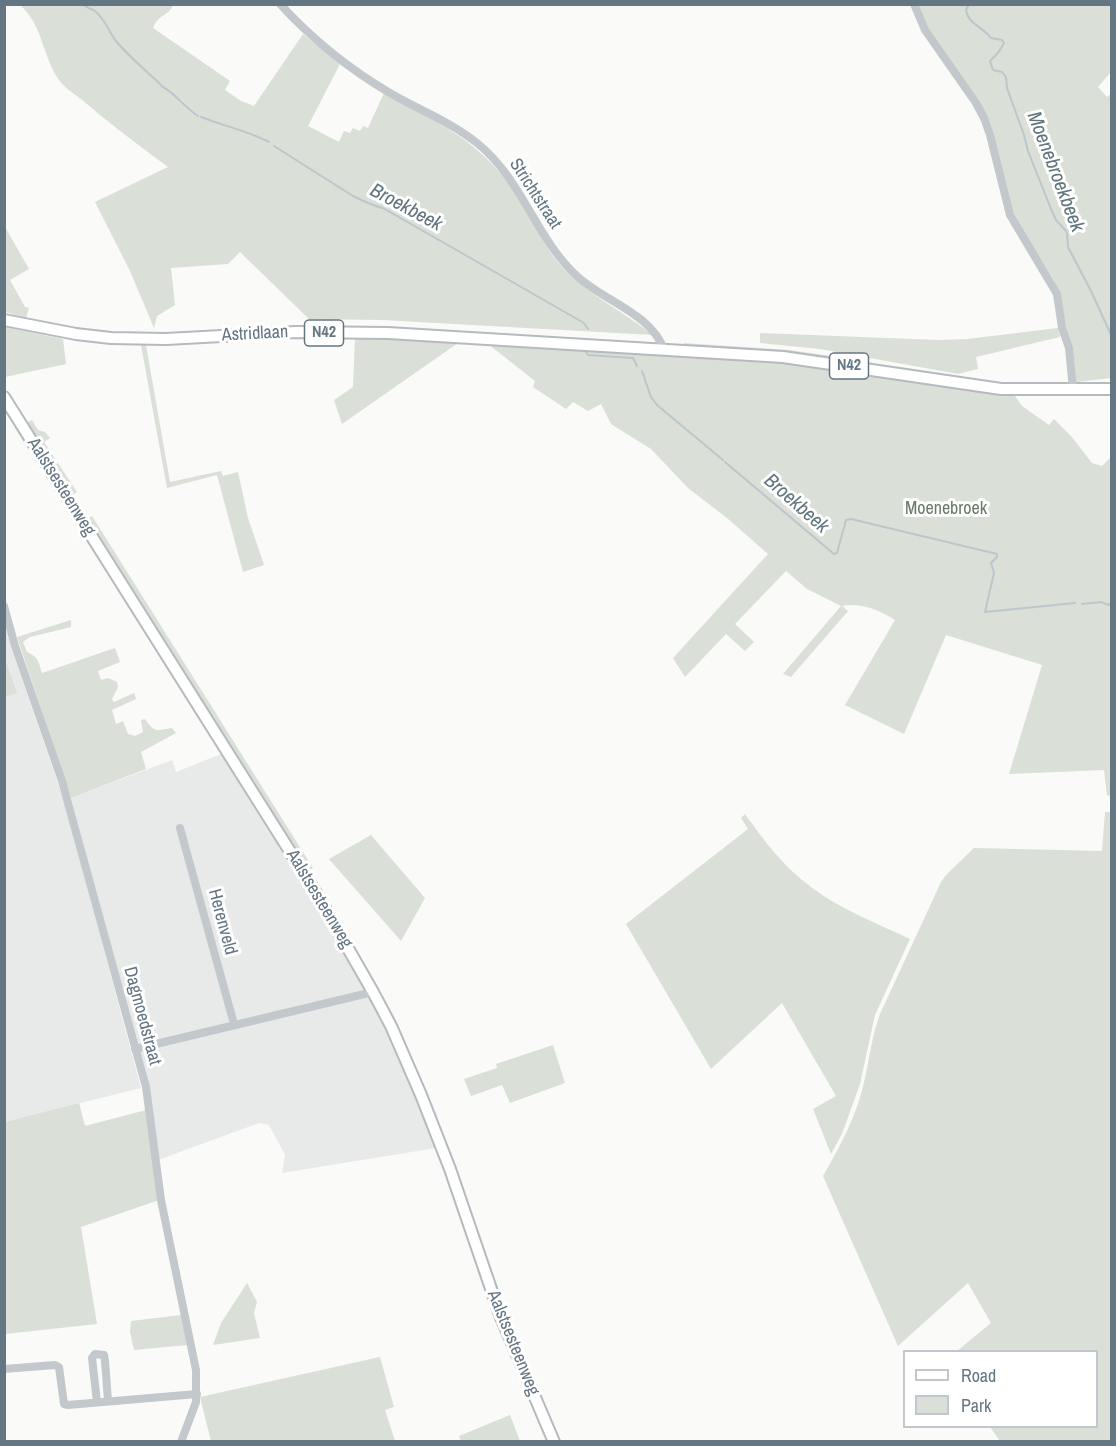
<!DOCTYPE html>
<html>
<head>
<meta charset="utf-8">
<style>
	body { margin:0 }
	#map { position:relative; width:1116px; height:1446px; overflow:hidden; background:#fafaf8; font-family:"Archivo Narrow",sans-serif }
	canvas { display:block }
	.frame { position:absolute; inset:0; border:6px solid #657683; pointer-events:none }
	.legend { position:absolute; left:903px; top:1350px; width:195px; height:78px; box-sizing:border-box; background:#fff; border:2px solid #c1c8cd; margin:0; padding:8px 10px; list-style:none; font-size:18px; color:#657683 }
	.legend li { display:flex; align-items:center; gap:12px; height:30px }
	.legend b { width:30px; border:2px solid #c1c8cd }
</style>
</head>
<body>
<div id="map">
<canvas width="1116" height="1446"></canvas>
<div class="frame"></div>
<ul class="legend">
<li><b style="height:8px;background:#fff"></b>Road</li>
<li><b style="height:16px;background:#dadfd7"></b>Park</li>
</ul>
</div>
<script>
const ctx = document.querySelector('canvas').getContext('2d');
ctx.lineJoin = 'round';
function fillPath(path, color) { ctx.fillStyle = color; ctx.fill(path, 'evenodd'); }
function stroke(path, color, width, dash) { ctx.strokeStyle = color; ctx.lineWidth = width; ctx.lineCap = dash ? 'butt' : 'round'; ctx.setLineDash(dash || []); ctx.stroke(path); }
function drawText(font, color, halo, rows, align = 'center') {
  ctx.font = font + ' "Archivo Narrow",sans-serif'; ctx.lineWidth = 6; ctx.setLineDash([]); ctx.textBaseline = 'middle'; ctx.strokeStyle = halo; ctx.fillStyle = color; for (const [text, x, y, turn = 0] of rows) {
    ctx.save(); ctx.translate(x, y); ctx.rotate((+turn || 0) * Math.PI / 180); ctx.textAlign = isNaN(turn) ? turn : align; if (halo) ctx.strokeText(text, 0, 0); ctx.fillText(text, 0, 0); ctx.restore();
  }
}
fillPath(new Path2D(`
	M4 622 11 647 65 804 141 1088 5 1122Z
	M221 754 363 982 385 1024 436 1148 282 1173 285 1155 269 1125 259 1123 158 1160 129 1017 71 798 172 760 176 772Z`), '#e8e9e9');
fillPath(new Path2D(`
	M20 5H173C168 17 159 13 153 28L230 81 225 90 241 101 254 106 303 34 340 64 308 126 339 142 344 131 350 133 353 128 360 131 363 126 368 128 384 93C432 119 476 139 509 184 530 211 540 244 564 269 589 295 624 312 653 335L382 320 309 319 240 252 228 264 171 268 175 305 157 316 154 328 130 271 95 202 168 167C138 145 109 123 81 99 73 93 62 86 57 77 42 53 42 24 20 5Z
	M916 5H1111V72L1098 87 1107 97 1112 93 1111 378 1076 382 1073 350 1066 332 1061 298 1053 279 1024 235 1012 210 993 135 926 29Z
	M4 225 29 269 10 280 25 307 29 308 26 318 5 312Z
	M4 327 63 339 66 364 5 377Z
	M1058 328 1060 337 976 357 978 369 958 374 820 349 760 343V333L939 340 967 339Z
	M355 337 458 343 342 424 334 400 353 387Z
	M684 343 789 350 838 357 837 361 683 348Z
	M488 344 671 354 793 363 1015 396 1022 406 1049 425 1054 419 1071 436 1092 463 1102 466 1111 457V1441H1000L990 1427 1096 1426V1352L957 1351 991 1323 968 1283 898 1346 823 1176C841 1145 858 1113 865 1078 870 1056 872 1035 880 1014L941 882 946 875 974 848 1102 851 1105 812H1111L1110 796 1107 795 1104 770 1009 774 1042 665 946 635 904 734 845 705 895 620C880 610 860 602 842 606L848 611 791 677 783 674 841 606 807 589 786 571 735 624 754 642 745 651 726 634 685 677 673 658 768 554 727 518 688 488 651 449 611 424 601 404 588 411 573 402 566 409 533 387 535 381Z
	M141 345H146L170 482 221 471 223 476 238 472 248 518 264 565 243 572 217 475 167 488Z
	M32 420 38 430 45 432 50 438 44 442 77 492 71 496 63 485 55 491 15 428Z
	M92 516 313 868 308 871 86 520Z
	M71 620V627L30 637 23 642 27 652C39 658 38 660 42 673L115 648 120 662 98 671 101 680 108 678 117 682 118 687 112 699 114 702 134 693 136 699 112 710 116 724 123 721 128 734 135 736 143 732 141 720 145 719C155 734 157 730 172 728L176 733 141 752 146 769 71 798 17 637Z
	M5 659 17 693 5 697H4Z
	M745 814C764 841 784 867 811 887 840 909 876 923 910 939L875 1015 860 1084 842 1134 831 1154 813 1109 836 1096 782 1003 711 1069 626 924 748 829 741 818Z
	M371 835 425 898 401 941 329 859Z
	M553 1045 565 1083 510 1103 502 1085 471 1096 464 1079 497 1068 496 1064Z
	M79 1103 85 1126 146 1110 159 1200 81 1227 97 1324 5 1334V1122Z
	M247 1283 257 1302 254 1313 260 1338 213 1345 221 1323Z
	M181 1315 188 1345 134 1350 130 1332 131 1321Z
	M380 1357 394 1407 385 1410 395 1441H211L200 1397Z
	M510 1415 520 1441H461L459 1436Z`), '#dadfd7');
stroke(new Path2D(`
	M83 4C87 9 90 8 95 11 105 19 109 32 116 41 130 58 148 72 163 87 176 94 185 108 198 116
	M969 4 966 10C968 24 983 27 991 38L1002 40 1004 43 998 53 990 61 993 70 1002 72 1006 77 1007 88 1024 135 1028 151 1051 209 1056 220 1067 232 1068 247 1091 291 1112 337
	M201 117C224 126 248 131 269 142
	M274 146 353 196C363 201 373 206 383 208L584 323 588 329
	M586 352 588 355 633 358 637 366
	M642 371 651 397 657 405 723 460
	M725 462 834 554 837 553 846 520 851 519 997 554V557L991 563 994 573 985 612 1075 603
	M1082 604 1101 602 1109 605 1112 602`), '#bbc7cb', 2);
const major = new Path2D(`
	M4 320 76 334 111 338 166 339 296 332 388 333 783 357 1001 389H1112
	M4 397 318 896 373 992 391 1026 421 1095 450 1169 500 1315 554 1442`);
stroke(major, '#b5babe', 14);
stroke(new Path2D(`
	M280 4C312 39 349 69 390 93 419 110 451 122 477 143 523 180 535 238 578 277 604 301 652 314 664 350
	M914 4 925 30 976 103 984 118 990 135 1010 215 1057 294 1062 328 1069 348 1073 389
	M4 606 15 646 62 781 146 1087 161 1200 196 1370V1402L181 1442
	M180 828 234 1024
	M135 1049 373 992
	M4 1369 55 1365 59 1367 64 1404 68 1405 197 1394
	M97 1402 92 1358 95 1354 104 1355 105 1361 108 1401`), '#c3c8cc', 8);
stroke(major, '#fff', 10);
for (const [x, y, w] of [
	[324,333,39],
	[849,366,39]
]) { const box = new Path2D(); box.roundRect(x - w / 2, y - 13, w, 26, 4.5); ctx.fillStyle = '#fff'; ctx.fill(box); stroke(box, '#657683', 1.5); }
drawText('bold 16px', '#657683', null, [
	["N42",324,333],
	["N42",849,366]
]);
drawText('18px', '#657683', '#fff', [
	["Strichtstraat",535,194,57],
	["Astridlaan",255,334,-3],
	["Aalstsesteenweg",61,487,58],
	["Aalstsesteenweg",319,899,59],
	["Herenveld",222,922,75],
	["Dagmoedstraat",142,1016,75],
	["Aalstsesteenweg",513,1343,68]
]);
drawText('18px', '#687a64', '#fff', [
	["Moenebroek",946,509]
]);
drawText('italic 20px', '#60757c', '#fff', [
	["Moenebroekbeek",1055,172,69],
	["Broekbeek",406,208,28],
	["Broekbeek",796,504,41]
]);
</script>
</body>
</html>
